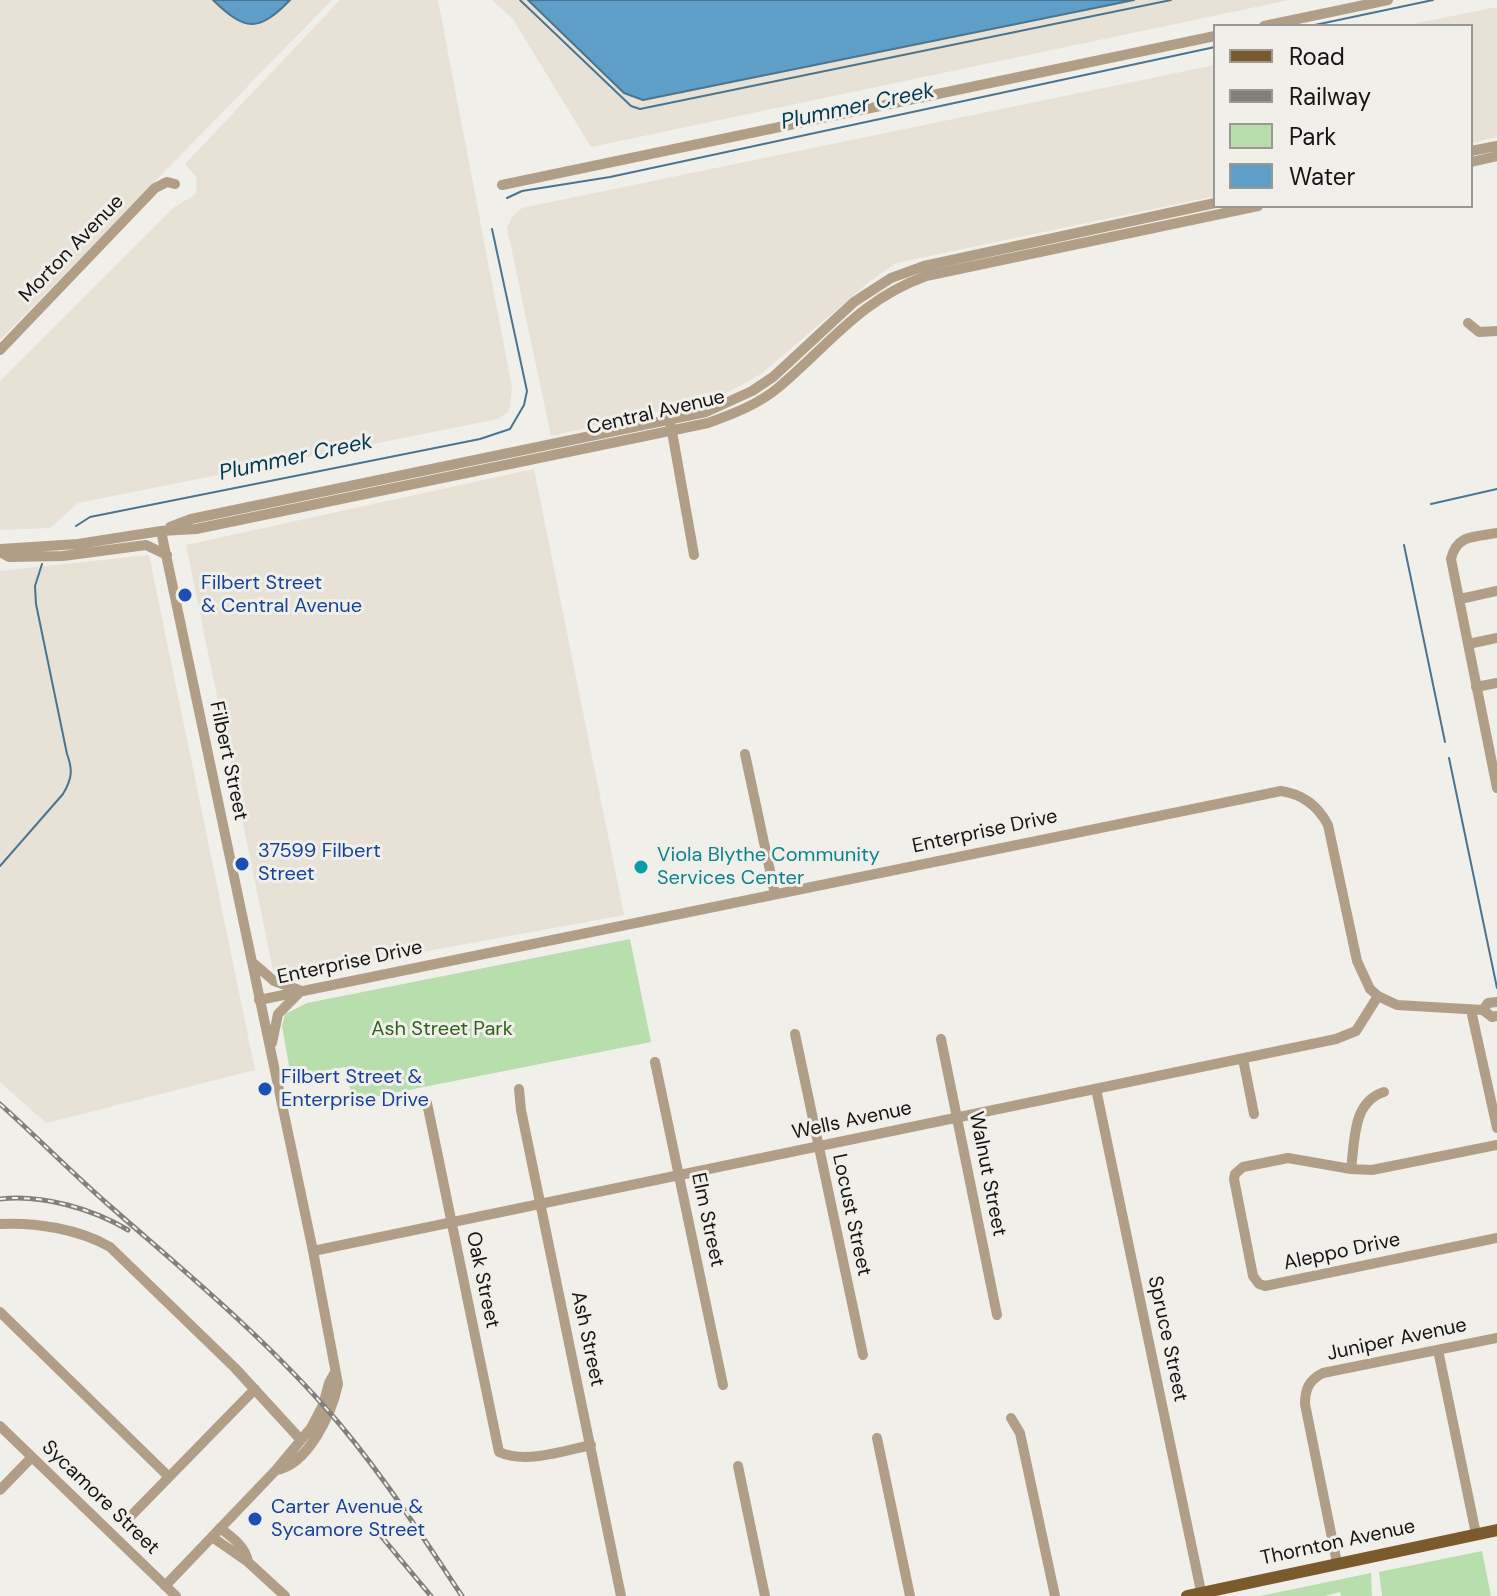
<!DOCTYPE html>
<html>
<head>
<meta charset="utf-8">
<style>
	body { margin:0 }
	#map { position:relative; width:1497px; height:1596px; overflow:hidden; background:#f1efea; font-family:"DM Sans",sans-serif }
	canvas { display:block }
	.legend { position:absolute; left:1213px; top:24px; width:260px; height:184px; box-sizing:border-box; background:#f1efea; border:2px solid #999894; margin:0; padding:10px 14px; list-style:none; font-size:24px; color:#161514 }
	.legend li { display:flex; align-items:center; gap:16px; height:40px }
	.legend b { width:40px; border:2px solid #999894 }
</style>
</head>
<body>
<div id="map">
<canvas width="1497" height="1596"></canvas>
<ul class="legend">
<li><b style="height:10px;background:#7b5a2d"></b>Road</li>
<li><b style="height:10px;background:#82807d"></b>Railway</li>
<li><b style="height:22px;background:#b9deae"></b>Park</li>
<li><b style="height:22px;background:#5f9ec6"></b>Water</li>
</ul>
</div>
<script>
const ctx = document.querySelector('canvas').getContext('2d');
ctx.lineJoin = 'round';
function fillPath(path, color) { ctx.fillStyle = color; ctx.fill(path, 'evenodd'); }
function stroke(path, color, width, dash) { ctx.strokeStyle = color; ctx.lineWidth = width; ctx.lineCap = dash ? 'butt' : 'round'; ctx.setLineDash(dash || []); ctx.stroke(path); }
function drawText(font, color, halo, rows, align = 'center') {
  ctx.font = font + ' "DM Sans",sans-serif'; ctx.lineWidth = 6; ctx.setLineDash([]); ctx.textBaseline = 'middle'; ctx.strokeStyle = halo; ctx.fillStyle = color; for (const [text, x, y, turn = 0] of rows) {
    ctx.save(); ctx.translate(x, y); ctx.rotate((+turn || 0) * Math.PI / 180); ctx.textAlign = isNaN(turn) ? turn : align; if (halo) ctx.strokeText(text, 0, 0); ctx.fillText(text, 0, 0); ctx.restore();
  }
}
fillPath(new Path2D(`
	M0 0H332L0 340Z
	M340 0H438L512 388 509 411 498 419 78 503 50 528 0 530V381L173 208 196 194 197 178 185 164Z
	M492 0H1289L591 147 513 19Z
	M1497 7V137L1471 143V26H1403Z
	M1215 65V196L896 263 869 282 761 374 717 398 551 436 507 228 512 217 522 208Z
	M534 469 624 915 285 977 273 970 186 545Z
	M149 555 255 1070 46 1123 0 1082V571Z`), '#e7e1d6');
fillPath(new Path2D(`
	M630 939 651 1042 353 1101 345 1067 291 1077 282 1026 285 1014 307 1003Z
	M1482 1551 1491 1596H1382L1379 1572Z
	M1371 1573 1372 1596H1341L1340 1592 1325 1596H1260Z`), '#b9deae');
const water = new Path2D(`
	M213 0H290C258 33 245 31 213 0Z
	M528 0H1134L643 100 624 93Z`);
fillPath(water, '#5f9ec6');
stroke(water, '#497591', 2);
stroke(new Path2D(`
	M520 0 631 106 640 109 1171 0
	M1310 26 1433 0
	M507 198 522 191 610 177 1215 47
	M1431 504 1497 489
	M76 526 90 517 480 439 510 429 524 405 527 391 492 229
	M1404 545 1445 742
	M1449 758 1497 988
	M0 866 63 794C72 779 73 770 67 754L36 604 35 586 42 564`), '#497591', 2);
stroke(new Path2D(`
	M1264 26 1388 0
	M1471 151 1497 146
	M1471 162 1497 156
	M502 185 1215 36
	M1468 323 1479 332 1497 331
	M0 350 155 188 167 182 175 184
	M671 426 694 555
	M170 527 191 519 706 412 752 391 773 377 854 302 891 278 924 266 1215 203
	M161 531 313 1251 338 1384C332 1413 308 1465 276 1470
	M1497 533C1475 537 1457 534 1451 559L1497 788
	M0 549 78 544 161 531 196 529 708 423C733 414 759 404 779 387 830 344 860 300 926 276L1258 206
	M0 552 9 557 63 556 146 545 167 555
	M1460 599 1497 591
	M1468 644 1497 638
	M1476 687 1497 683
	M745 754 775 894
	M252 962 274 981 299 990
	M259 1000 1281 791C1302 794 1318 806 1328 825L1357 961 1370 989 1378 996 1397 1005 1483 1010 1492 1017 1497 1016
	M1471 1010 1497 1128
	M1483 1010 1488 1003 1497 1002
	M795 1034 863 1355
	M941 1039 997 1315
	M272 1043 278 1014 300 992
	M1243 1059 1254 1114
	M655 1062 723 1385
	M519 1089 521 1110 621 1596
	M1096 1089 1202 1596
	M427 1103 499 1452C525 1464 564 1451 591 1445
	M1497 1145 1372 1170 1351 1169 1288 1158 1243 1167 1235 1174 1234 1179 1253 1276 1259 1284 1265 1286 1497 1238
	M1351 1169C1355 1141 1352 1102 1384 1092
	M0 1224C35 1222 79 1229 110 1247L235 1368 301 1440
	M313 1251 1336 1039 1356 1031 1378 996
	M0 1312 169 1477
	M1438 1350 1476 1534
	M1011 1418 1020 1433 1055 1596
	M0 1426 176 1596
	M877 1438 910 1596
	M738 1466 765 1596
	M0 1490 32 1457
	M128 1519 255 1389
	M220 1528C232 1537 246 1547 248 1562
	M212 1537 248 1562 285 1596
	M1337 1563 1305 1404C1305 1389 1309 1380 1323 1373L1497 1338
	M165 1586 276 1470 311 1428 323 1405 329 1383 334 1374`), '#b19e86', 10);
stroke(new Path2D(`
	M1187 1596 1497 1530`), '#7b5a2d', 12);
const rail = new Path2D(`
	M0 1104C38 1138 73 1174 111 1207 184 1271 259 1333 323 1405 376 1464 418 1530 462 1596
	M0 1199C42 1194 93 1209 128 1230
	M376 1530 431 1596`);
stroke(rail, '#82807d', 5);
stroke(rail, '#f1efea', 2, [6]);
for (const [x, y, r, color] of [
	[185,595,8,"#1a4fb4"],
	[242,864,8,"#1a4fb4"],
	[641,867,8,"#0f9aa8"],
	[265,1089,8,"#1a4fb4"],
	[255,1519,8,"#1a4fb4"]
]) { const dot = new Path2D(); dot.arc(x, y, r, 0, 2 * Math.PI); ctx.fillStyle = color; ctx.fill(dot); stroke(dot, '#f1efea', 3); }
drawText('20px', '#161514', '#f1efea', [
	["Morton Avenue",72,249,-46],
	["Central Avenue",656,413,-13],
	["Filbert Street",228,761,78],
	["Enterprise Drive",985,832,-12],
	["Enterprise Drive",350,963,-12],
	["Wells Avenue",852,1121,-12],
	["Walnut Street",987,1174,79],
	["Locust Street",851,1215,78],
	["Elm Street",707,1220,78],
	["Aleppo Drive",1342,1252,-12],
	["Oak Street",482,1280,78],
	["Ash Street",587,1339,78],
	["Spruce Street",1167,1339,78],
	["Juniper Avenue",1397,1340,-12],
	["Sycamore Street",100,1498,44],
	["Thornton Avenue",1338,1543,-12]
]);
drawText('20px', '#164399', '#f1efea', [
	["Filbert Street",201,584],
	["& Central Avenue",201,607],
	["37599 Filbert",258,852],
	["Street",258,875],
	["Filbert Street &",281,1078],
	["Enterprise Drive",281,1101],
	["Carter Avenue &",271,1508],
	["Sycamore Street",271,1531]
], 'left');
drawText('20px', '#0d838f', '#f1efea', [
	["Viola Blythe Community",657,856],
	["Services Center",657,879]
], 'left');
drawText('20px', '#2e631a', '#f1efea', [
	["Ash Street Park",442,1030]
]);
drawText('italic 22px', '#023954', '#f1efea', [
	["Plummer Creek",858,107,-12],
	["Plummer Creek",296,458,-12]
]);
</script>
</body>
</html>
